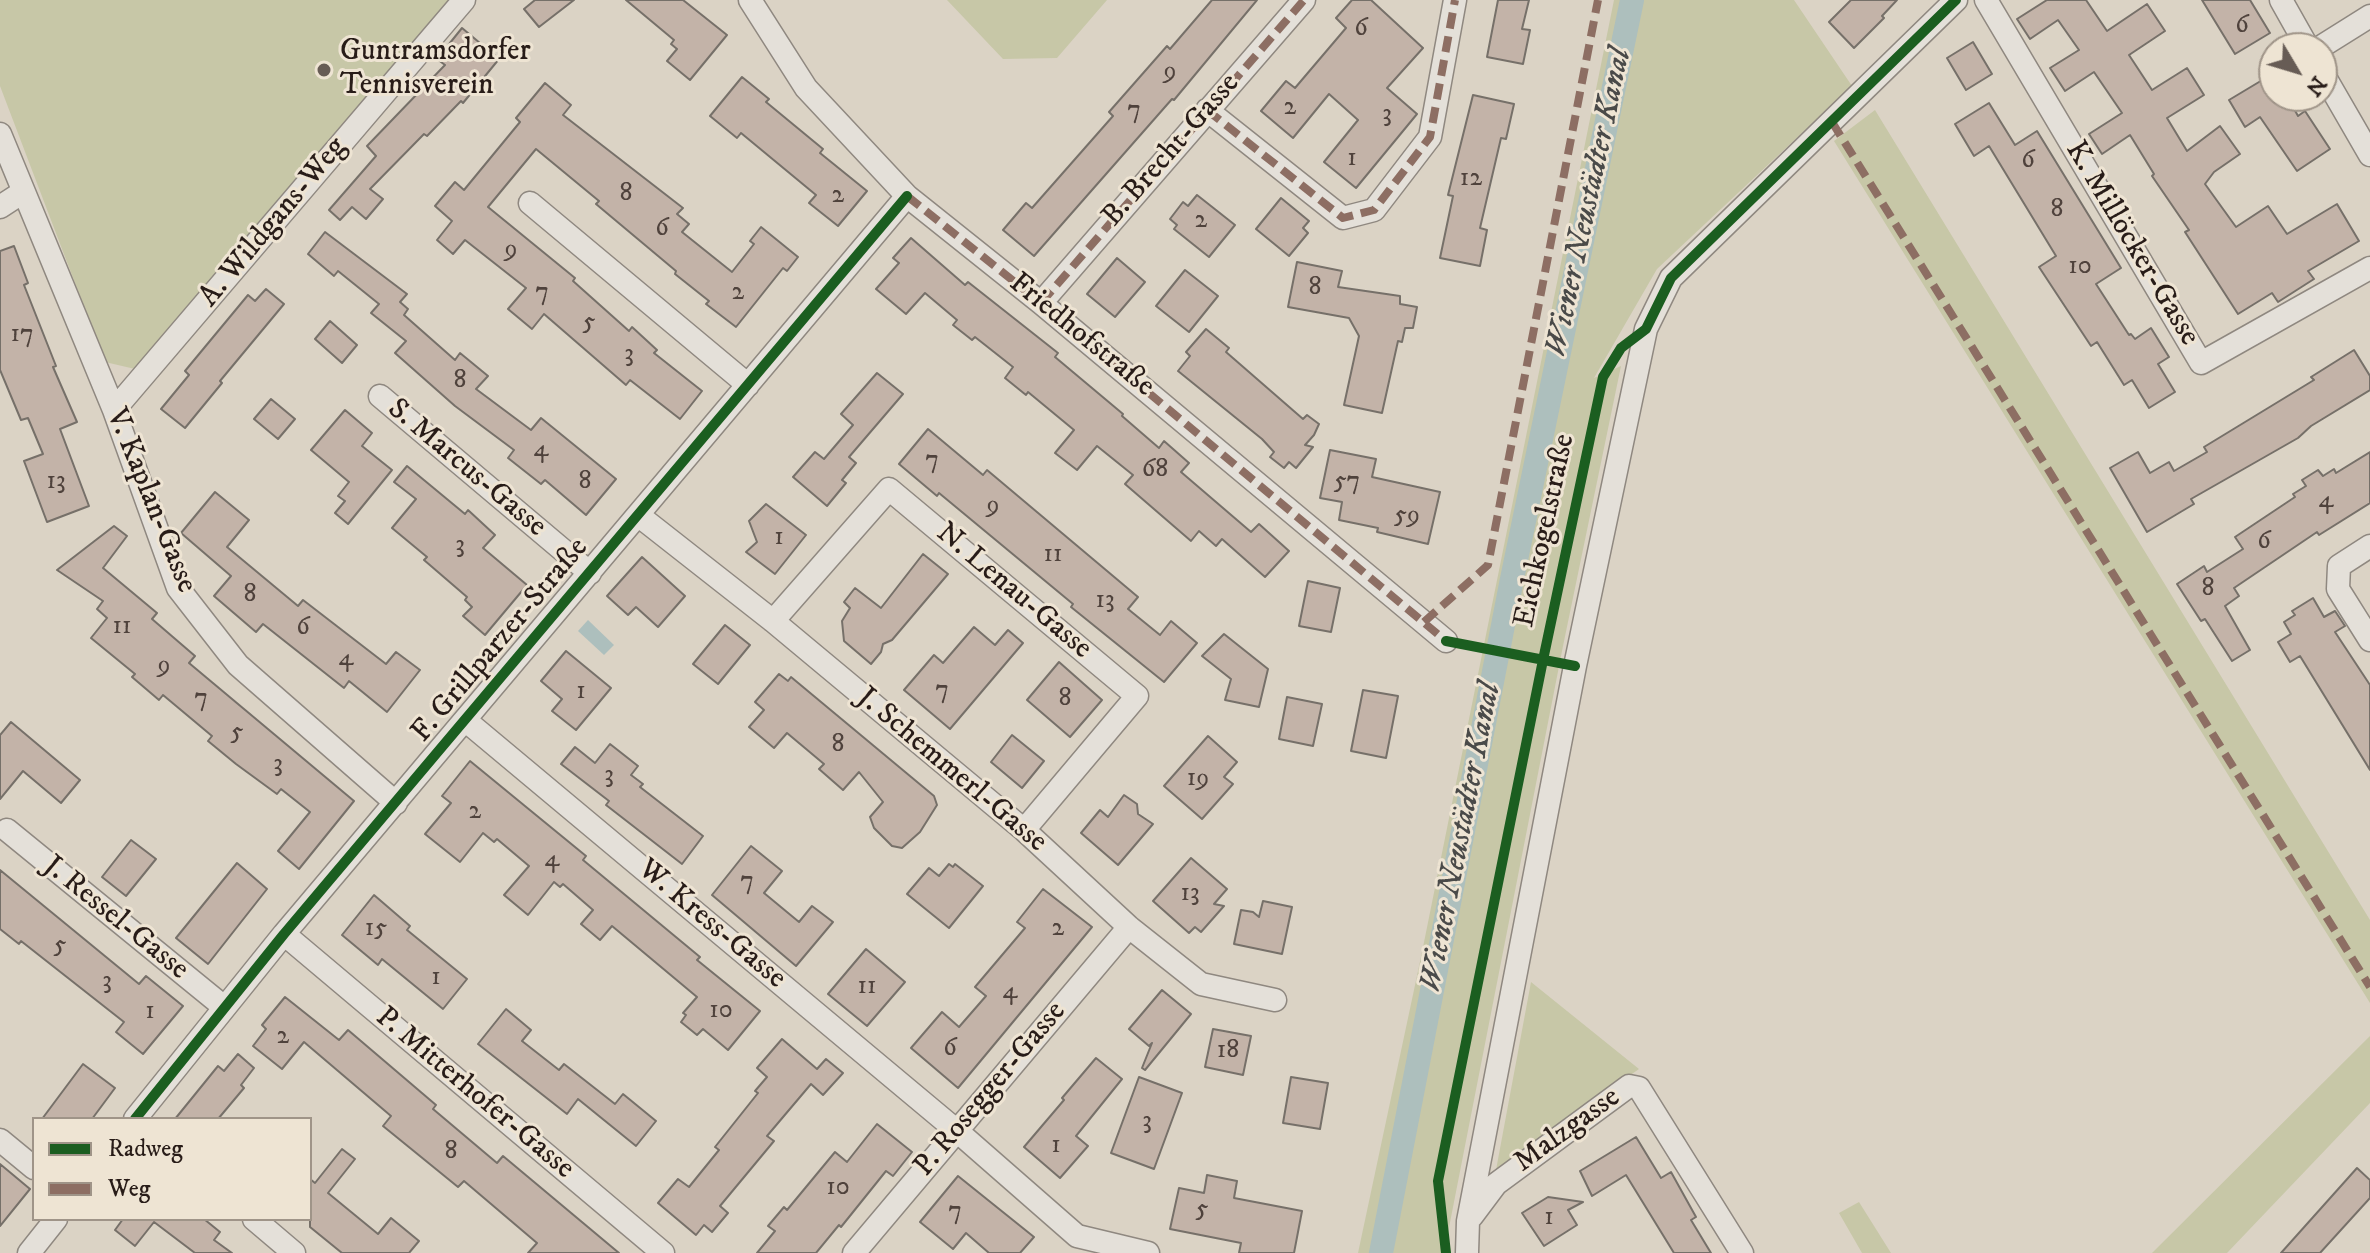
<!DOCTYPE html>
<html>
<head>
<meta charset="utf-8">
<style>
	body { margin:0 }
	#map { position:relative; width:2370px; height:1253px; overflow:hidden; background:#dbd3c5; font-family:"IM FELL DW Pica",serif }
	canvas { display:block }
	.legend { position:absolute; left:32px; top:1117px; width:280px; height:104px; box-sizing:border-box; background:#eee4d3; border:2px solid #9f9488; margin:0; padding:10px 14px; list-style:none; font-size:24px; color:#281c18 }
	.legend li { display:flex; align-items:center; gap:16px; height:40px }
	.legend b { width:40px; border:2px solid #9f9488 }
	.north { position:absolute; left:2258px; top:32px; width:80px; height:80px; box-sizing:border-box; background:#eee4d3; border:2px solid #9f9488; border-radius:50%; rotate:128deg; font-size:22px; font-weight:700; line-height:32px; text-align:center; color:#281c18 }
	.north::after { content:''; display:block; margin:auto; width:28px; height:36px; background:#675c55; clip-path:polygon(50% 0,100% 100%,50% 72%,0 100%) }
</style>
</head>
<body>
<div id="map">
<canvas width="2370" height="1253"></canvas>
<ul class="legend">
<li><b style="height:10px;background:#1b5e20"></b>Radweg</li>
<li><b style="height:10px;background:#8d6e63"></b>Weg</li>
</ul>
<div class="north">N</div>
</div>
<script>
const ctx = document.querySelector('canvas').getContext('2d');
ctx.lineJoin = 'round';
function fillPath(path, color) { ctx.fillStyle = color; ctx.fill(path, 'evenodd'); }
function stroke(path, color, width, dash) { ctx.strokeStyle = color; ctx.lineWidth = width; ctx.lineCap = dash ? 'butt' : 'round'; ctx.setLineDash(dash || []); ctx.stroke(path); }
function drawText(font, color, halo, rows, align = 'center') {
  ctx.font = font + ' "IM FELL DW Pica",serif'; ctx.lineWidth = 6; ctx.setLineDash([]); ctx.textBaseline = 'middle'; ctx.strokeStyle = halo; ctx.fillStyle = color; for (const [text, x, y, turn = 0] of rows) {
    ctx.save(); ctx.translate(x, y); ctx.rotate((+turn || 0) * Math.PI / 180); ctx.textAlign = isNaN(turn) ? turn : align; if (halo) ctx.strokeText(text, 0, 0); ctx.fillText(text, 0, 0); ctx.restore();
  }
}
fillPath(new Path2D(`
	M0 0H454L135 369 105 362 0 86Z
	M947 0H1107L1057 58 1003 59Z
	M1614 0H1794L1852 86 1657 269 1594 378 1621 366 1563 646 1444 1253H1358L1421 957Z
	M1875 110 2370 920V1003L1834 141Z
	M1531 982 1639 1069 1496 1170Z
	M2370 1036V1103L2227 1253H2152Z
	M1859 1202 1891 1253H1862L1839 1213Z`), '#c7c7a7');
fillPath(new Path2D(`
	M588 620 614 645 604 655 578 631Z`), '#adbfbd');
stroke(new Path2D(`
	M1381 1253 1512 579 1632 0`), '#adbfbd', 24);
const building = new Path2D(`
	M535 0H574L539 27 524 9Z
	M626 0H683L727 35 690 80 667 61 677 49 671 44 674 40Z
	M1212 0H1257L1174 100 1172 99 1034 256 1003 230 1026 203 1032 208 1113 116 1109 112 1167 46 1170 49Z
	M1352 0H1371L1423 48 1387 88 1417 114 1356 188 1324 162 1358 120 1329 94 1293 138 1261 111 1286 81 1295 88 1346 28 1336 18Z
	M1498 0H1529L1522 29 1530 30 1523 64 1487 57Z
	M1851 0H1897L1882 16 1884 18 1854 48 1829 22Z
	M2047 0H2086L2107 31 2147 4 2165 31 2129 55 2152 90 2187 68 2204 95 2167 118 2187 151 2220 126 2240 154 2214 172 2205 184 2236 227 2268 206 2287 234 2337 204 2359 241 2308 271 2314 279 2278 302 2272 293 2238 314 2185 232 2189 230 2152 176 2154 174 2130 135 2102 154 2089 134 2122 113 2094 72 2065 91 2050 68 2079 50 2058 20 2030 39 2017 19Z
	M2202 0H2250L2270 33 2235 54Z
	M462 28 499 59 463 103 461 101 427 136 424 134 370 189 383 199 366 219 352 207 340 220 329 210 376 156 367 146 445 65 437 59Z
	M1973 42 1992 74 1966 90 1947 58Z
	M2274 73V96H2287L2298 116 2305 111 2330 149 2297 171 2260 117 2245 127 2229 100Z
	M742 77 769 99 766 102 823 149 820 153 867 191 838 226 809 203 816 195 741 133 737 138 710 116Z
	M545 83 571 105 563 115 683 208 677 214 689 224 682 232 732 272 754 244 750 241 761 227 798 257 787 271 783 268 736 327 706 304 709 301 675 274 676 271 596 204 599 201 536 149 488 207 575 278 573 281 629 331 632 327 657 350 654 353 702 391 680 419 630 380 626 385 544 314 532 329 508 309 526 288 465 240 453 254 437 240 452 221 435 206 455 182 464 190 520 122 516 118Z
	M1473 95 1514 104 1506 139 1501 138 1480 228 1487 230 1480 266 1440 258 1453 196 1448 195Z
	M1989 103 2015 145 2037 131 2121 268 2096 284 2129 335 2131 334 2135 339 2151 328 2169 357 2158 364 2175 392 2149 408 2132 380 2124 385 2097 342 2091 346 2039 267 2056 256 1989 146 1974 156 1955 124Z
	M1197 195 1235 225 1209 257 1174 229 1177 225 1170 219 1183 202 1188 206Z
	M1281 198 1309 221 1303 228 1308 233 1289 256 1256 229Z
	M325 232 407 294 400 302 408 309 404 315 455 360 460 353 488 376 476 389 531 430 541 418 616 479 586 515 545 480 541 484 508 458 514 450 455 406 395 353 406 341 371 313 379 304 338 271 334 276 308 254Z
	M911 238 965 285 968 282 1058 353 1055 357 1123 414 1122 416 1159 448 1164 441 1189 463 1181 472 1251 532 1259 524 1289 551 1265 577 1222 539 1216 546 1199 531 1191 541 1125 484 1133 475 1097 446 1077 470 1055 453 1074 430 1028 392 1026 395 1005 378 1013 367 975 337 972 340 953 325 957 320 925 293 906 314 876 289 899 263 893 258Z
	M14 246 28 283 24 285 56 366 53 367 77 422 60 429 89 506 47 522 24 461 43 454 28 418 21 420 0 370V251Z
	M1117 258 1145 282 1115 317 1087 294Z
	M1297 262 1342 271 1338 287 1400 296V304L1417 307 1413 328H1405L1402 342 1398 341 1382 413 1344 405 1359 336 1349 318 1288 307Z
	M1185 270 1218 296 1189 332 1156 306Z
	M266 289 284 304 220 381 222 383 185 428 161 409 189 375 185 371 248 295 255 301Z
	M330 321 357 345 342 363 315 339Z
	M1206 329 1229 348 1226 352 1303 419 1307 415 1319 424 1314 435 1305 445 1313 447 1296 468 1289 462 1284 468 1270 457 1274 452 1262 439 1178 371 1190 356 1186 352Z
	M2354 350 2370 376V390L2311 426 2298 438 2191 499 2194 504 2147 532 2110 468 2138 452 2150 473 2169 462 2174 471 2207 452 2204 447 2314 380 2311 377Z
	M877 373 903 394 849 457 856 463 842 480 846 483 827 506 793 477 815 452 824 459 853 425 841 414Z
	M271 399 295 419 278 439 254 419Z
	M345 410 372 433 362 446 392 470 348 524 335 513 345 501 338 496 349 482 311 450Z
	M928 429 983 475 987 470 1138 597 1128 609 1160 635 1171 621 1197 643 1164 682 1071 607 1073 604 939 493 937 496 899 464Z
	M1330 450 1376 459 1372 477 1440 492 1428 544 1377 532 1378 528 1339 520 1342 502 1320 498Z
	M2370 452V503L2319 535 2317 532 2234 588 2239 596 2225 606 2250 650 2232 661 2205 619 2201 621 2177 584 2204 566 2207 572 2243 549 2235 537 2295 497 2293 494 2306 486 2302 480 2318 470 2323 476 2334 469 2336 473Z
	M407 466 465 514 468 510 495 535 483 548 527 585 485 635 463 616 472 607 465 600 467 597 424 560 427 557 392 528 416 499 394 482Z
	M215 492 249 520 227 547 298 606 303 600 386 664 396 652 420 670 387 712 349 681 344 688 263 624 256 632 214 596 231 576 181 533Z
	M766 504 806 535 775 574 746 552 757 542 749 521Z
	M114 526 127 536 103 568 157 613 152 619 195 656 189 663 354 801 299 869 278 851 310 812 281 789 277 794 236 764 208 741 212 736 163 695 159 700 132 677 135 674 91 638 107 618 97 609 103 601 57 570Z
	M923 554 948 574 892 640 883 644 881 652 871 664 844 641 842 621 850 608 844 602 855 588 881 608Z
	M642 557 685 596 658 627 636 607 628 615 607 596Z
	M1308 581 1340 588 1331 632 1299 626Z
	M2313 598 2324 617 2335 611 2345 626 2335 632 2370 685V770L2300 656 2290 662 2278 642 2291 634 2284 622 2295 615 2292 611Z
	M725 625 750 645 718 684 693 664Z
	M974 627 995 645 1008 630 1023 643 950 729 904 690 934 655 943 663Z
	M1224 634 1268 669 1259 707 1225 700 1231 679 1202 656Z
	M566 651 611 688 576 730 552 711 562 699 541 681Z
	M1059 662 1102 700 1070 737 1027 700Z
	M779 674 788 681 791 677 934 796 937 805 920 832 902 848 892 846 874 828 870 817 883 802 859 772 843 790 819 769 824 764 787 733 774 748 749 727 764 710 755 702Z
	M1363 690 1398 696 1386 758 1351 751Z
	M1287 697 1322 704 1313 746 1279 739Z
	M11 722 80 780 61 803 23 771 0 799V735Z
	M1012 735 1044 761 1022 788 991 762Z
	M1208 736 1237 762 1224 777 1233 784 1202 819 1164 786Z
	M610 744 638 766 631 775 643 784 640 787 703 836 682 864 606 805 609 801 561 764 575 747 595 763Z
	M470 761 586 856 583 860 700 957 697 960 760 1011 728 1050 703 1029 697 1035 681 1022 686 1015 683 1013 697 997 612 926 600 940 581 924 593 910 563 884 560 887 554 882 528 915 504 895 529 866 497 839 494 842 483 833 460 862 425 834 451 803 442 796Z
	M1124 795 1137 804 1138 814 1153 824 1118 865 1081 833 1100 810 1108 817Z
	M131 840 156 859 126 896 102 877Z
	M751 846 782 871 764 893 799 922 812 906 833 922 796 966 712 895Z
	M1191 858 1227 889 1214 904 1224 906 1201 932 1195 927 1189 933 1153 901Z
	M237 863 267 889 208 964 176 938Z
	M949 864 953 867 955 864 983 886 949 928 907 894 929 868 939 876Z
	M0 870 139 984 146 976 183 1006 143 1054 116 1032 124 1022 21 941 19 944 0 929Z
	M1043 889 1092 927 958 1088 911 1048 942 1012 959 1027 986 996 975 987 1025 928 1017 922Z
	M374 895 410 926 407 930 467 979 443 1009 382 959 378 965 342 935Z
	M1263 901 1292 907 1282 954 1234 944 1241 910 1253 912 1259 917Z
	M866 949 905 982 867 1026 828 994Z
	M1162 990 1191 1014 1145 1070 1142 1068 1152 1043 1149 1046 1129 1029Z
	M285 997 339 1040 348 1030 436 1105 433 1109 497 1163 503 1156 619 1253H528L537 1243 464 1181 458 1187 383 1126 391 1116 304 1042 282 1069 253 1046 266 1029 262 1025Z
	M506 1009 531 1030 522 1041 559 1070 564 1064 615 1104 623 1094 656 1121 636 1146 578 1099 567 1114 478 1044Z
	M1213 1029 1251 1036 1243 1075 1205 1067Z
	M782 1039 817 1069 826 1059 843 1073 823 1095 811 1084 767 1136 774 1141 720 1206 728 1213 712 1232 704 1225 696 1235 658 1203 678 1179 689 1187 719 1150 715 1147 758 1093 755 1091 767 1077 757 1068Z
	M238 1054 254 1068 241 1085 244 1088 218 1119H175L218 1066 224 1071Z
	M1096 1058 1122 1079 1076 1136 1088 1146 1060 1178 1024 1147 1064 1100 1062 1098Z
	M83 1064 115 1088 92 1119H42Z
	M1139 1077 1182 1093 1154 1169 1111 1153Z
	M1291 1077 1328 1083 1320 1129 1283 1123Z
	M877 1124 912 1152 893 1176 886 1171 841 1227 839 1225 816 1253H757L775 1231 768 1226 784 1207 787 1210 835 1152 847 1162Z
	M1636 1137 1661 1178 1671 1172 1696 1217 1691 1220 1711 1253H1674L1626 1175 1592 1196 1580 1171Z
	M342 1149 355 1159 328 1193 378 1234 391 1218 419 1241 409 1253H342L310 1227V1179L315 1183Z
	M0 1164 30 1189 0 1226Z
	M2357 1168 2370 1180V1198L2320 1253H2281Z
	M1207 1175 1237 1181 1234 1198 1302 1211 1294 1253H1239L1241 1243 1170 1229 1179 1188 1204 1193Z
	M958 1176 1034 1237 1020 1253H989L966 1233 953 1249 920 1222Z
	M1548 1197 1583 1202 1568 1210 1577 1225 1544 1246 1522 1213Z
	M123 1219H204L220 1232 214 1240 232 1253H195L154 1222 135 1246 115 1230Z`);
fillPath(building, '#c3b3a8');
stroke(building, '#767069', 2);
const street = new Path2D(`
	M750 0 806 88 907 196 1041 303 1446 641
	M1986 0 2201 363 2370 268
	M2281 0 2308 48
	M2319 48 2370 16
	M2322 72 2370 155
	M1207 110 1343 218 1374 210 1430 137 1455 0
	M0 134 114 410 178 588 238 665 396 803
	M530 203 748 385
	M0 207 23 192
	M1041 303 1304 0
	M380 396 590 573
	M114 410 464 0
	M638 515 773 621 1024 830 1129 927 1201 984 1275 1000
	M2370 546 2339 566 2338 589 2370 640
	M773 621 889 489 1137 696 1024 830
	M465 720 957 1131 1077 1236 1148 1253
	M7 830 224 1007
	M284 934 663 1253
	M135 1119 284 934 907 196
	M0 1140 34 1168
	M1472 1216 1496 1184 1629 1086 1639 1088 1742 1253
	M254 1219 294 1253
	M29 1253 56 1219
	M854 1253 1129 927
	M1467 1253 1468 1221 1575 666 1646 329 1671 278 1956 0`);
stroke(street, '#8f8880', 25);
stroke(street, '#e4e0d9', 22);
stroke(new Path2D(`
	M1207 110 1343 218 1374 210 1430 137 1455 0
	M1832 122 2370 987
	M907 196 1041 303 1446 641
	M1041 303 1304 0
	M1424 622 1488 565 1598 0`), '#8d6e63', 8, [16, 8]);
stroke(new Path2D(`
	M1446 641 1575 666
	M135 1119 284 934 907 196
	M1446 1253 1438 1181 1543 660 1603 377 1621 348 1646 329 1671 278 1956 0`), '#1b5e20', 10);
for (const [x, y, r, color] of [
	[324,70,8,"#675c55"]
]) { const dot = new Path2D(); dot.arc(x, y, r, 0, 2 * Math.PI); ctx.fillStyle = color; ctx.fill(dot); stroke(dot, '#eee4d3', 3); }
drawText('26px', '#4f423c', null, [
	["6",2242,27],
	["6",1361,30],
	["9",1170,73],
	["2",1290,109],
	["7",1134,112],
	["3",1387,116],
	["1",1352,160],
	["6",2028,162],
	["12",1471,180],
	["8",626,195],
	["2",838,197],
	["8",2057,211],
	["2",1201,222],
	["6",662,230],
	["9",511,251],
	["10",2080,268],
	["8",1315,289],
	["7",542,294],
	["2",738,294],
	["5",589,324],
	["17",22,336],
	["3",629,356],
	["8",460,382],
	["4",541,451],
	["7",932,462],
	["68",1155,471],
	["13",56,483],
	["8",585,483],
	["57",1347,483],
	["4",2326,502],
	["9",993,507],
	["59",1407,517],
	["1",779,539],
	["6",2264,543],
	["3",460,547],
	["11",1053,556],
	["8",2208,590],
	["8",250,596],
	["13",1105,602],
	["11",122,628],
	["6",303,629],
	["4",346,660],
	["9",164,667],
	["7",942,692],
	["1",581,693],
	["7",201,700],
	["8",1065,700],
	["5",237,734],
	["8",838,746],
	["3",278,766],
	["3",609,777],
	["19",1198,780],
	["2",475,813],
	["4",552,861],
	["7",747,883],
	["13",1190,895],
	["15",376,930],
	["2",1058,930],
	["5",60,947],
	["1",436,979],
	["3",107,983],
	["11",867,988],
	["4",1010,993],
	["10",721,1012],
	["1",150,1013],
	["2",283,1038],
	["6",950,1050],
	["18",1228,1052],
	["3",1147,1123],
	["1",1056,1147],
	["8",451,1153],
	["10",838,1189],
	["5",1202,1211],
	["7",955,1213],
	["1",1549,1219]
]);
drawText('30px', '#281c18', '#eee4d3', [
	["Guntramsdorfer",340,53],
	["Tennisverein",340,87]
], 'left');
drawText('30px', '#281c18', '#eee4d3', [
	["B. Brecht-Gasse",1172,151,-49],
	["A. Wildgans-Weg",274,223,-50],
	["K. Millöcker-Gasse",2131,244,59],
	["Friedhofstraße",1081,336,39],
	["S. Marcus-Gasse",466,469,40],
	["V. Kaplan-Gasse",150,501,68],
	["Eichkogelstraße",1546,531,-78],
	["N. Lenau-Gasse",1013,592,40],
	["F. Grillparzer-Straße",501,641,-50],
	["J. Schemmerl-Gasse",951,771,40],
	["J. Ressel-Gasse",115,919,39],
	["W. Kress-Gasse",711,925,40],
	["P. Rosegger-Gasse",991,1090,-50],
	["P. Mitterhofer-Gasse",474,1094,40],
	["Malzgasse",1568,1131,-36]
]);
drawText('italic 32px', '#4a4a49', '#eee4d3', [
	["Wiener Neustädter Kanal",1590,203,-78],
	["Wiener Neustädter Kanal",1462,838,-79]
]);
</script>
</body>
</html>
